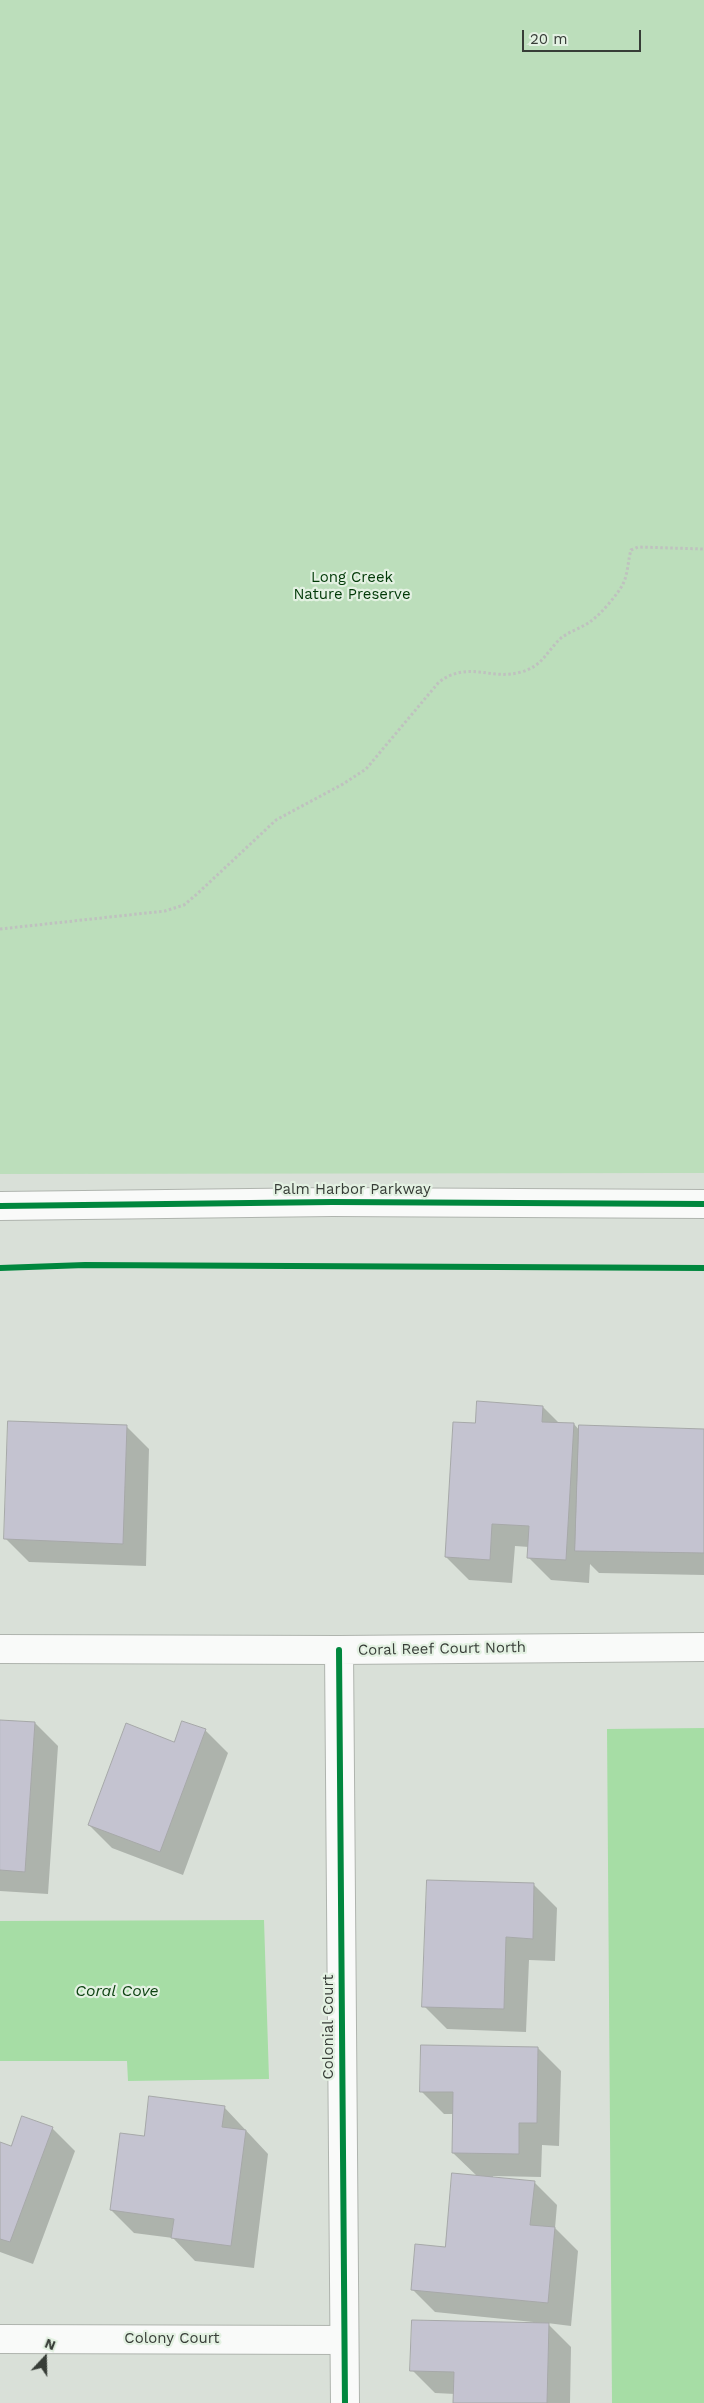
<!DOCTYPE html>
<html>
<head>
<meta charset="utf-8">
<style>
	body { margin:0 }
	#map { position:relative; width:704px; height:2403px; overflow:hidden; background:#d9e0d8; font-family:"Work Sans",sans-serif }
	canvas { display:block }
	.north { position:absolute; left:20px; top:2333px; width:50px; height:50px; -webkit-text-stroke:4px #e3f1e2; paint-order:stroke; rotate:21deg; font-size:14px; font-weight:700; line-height:20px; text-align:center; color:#373d37 }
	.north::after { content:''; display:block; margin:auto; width:18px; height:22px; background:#373d37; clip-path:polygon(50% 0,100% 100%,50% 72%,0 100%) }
	.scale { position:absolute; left:522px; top:30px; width:119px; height:22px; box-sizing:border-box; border:2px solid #373d37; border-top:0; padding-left:6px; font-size:15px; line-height:18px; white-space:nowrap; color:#373d37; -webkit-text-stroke:4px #e3f1e2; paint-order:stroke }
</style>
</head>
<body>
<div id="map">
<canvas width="704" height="2403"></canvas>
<div class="north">N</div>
<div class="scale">20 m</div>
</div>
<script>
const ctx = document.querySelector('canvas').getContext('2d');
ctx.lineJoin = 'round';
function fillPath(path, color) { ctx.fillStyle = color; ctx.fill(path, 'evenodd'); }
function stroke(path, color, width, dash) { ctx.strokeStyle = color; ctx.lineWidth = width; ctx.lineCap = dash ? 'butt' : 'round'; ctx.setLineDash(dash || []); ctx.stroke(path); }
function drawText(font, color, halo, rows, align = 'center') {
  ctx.font = font + ' "Work Sans",sans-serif'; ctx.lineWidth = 4.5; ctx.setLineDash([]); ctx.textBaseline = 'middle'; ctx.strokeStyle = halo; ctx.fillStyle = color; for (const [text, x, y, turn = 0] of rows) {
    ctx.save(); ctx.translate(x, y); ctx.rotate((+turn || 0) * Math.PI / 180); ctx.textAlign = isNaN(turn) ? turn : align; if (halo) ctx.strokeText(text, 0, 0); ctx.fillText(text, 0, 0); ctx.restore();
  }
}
fillPath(new Path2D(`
	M0 0H704V1173L0 1174Z`), '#bcdebb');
fillPath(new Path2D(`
	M704 1728V2403H612L607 1729Z
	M264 1920 269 2079 128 2081 127 2061H0V1921Z`), '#a6dda5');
fillPath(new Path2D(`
	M543 1407 560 1424H574L580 1431 704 1430V1575L599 1573 590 1564 589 1583 551 1580 528 1557 529 1547 515 1546 512 1583 469 1580 446 1557 476 1425Z
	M126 1426 149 1449 146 1566 29 1562 6 1539Z
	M0 1721 35 1723 58 1746 48 1894 0 1891Z
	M205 1730 228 1753 183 1875 112 1848 89 1825 174 1743Z
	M534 1885 557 1908 555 1961 529 1960 526 2032 447 2029 424 2006Z
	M538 2048 561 2071 559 2146 542 2145 541 2177 493 2176V2178L534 2182 557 2205 555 2228 578 2251 571 2326 547 2323 571 2347 570 2403H455V2394L435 2393 412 2370 532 2324 533 2322 435 2312 412 2289 446 2248 477 2176 453 2153 454 2114H444L421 2091Z
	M224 2107 268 2154 254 2268 195 2261 173 2238 134 2233 111 2210 145 2137Z
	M52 2128 75 2151 33 2264 0 2252V2143L12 2148Z`), '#0003');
const building = new Path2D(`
	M477 1401 543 1406 542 1422 574 1423 566 1560 527 1558 529 1526 492 1524 490 1560 445 1557 453 1422 475 1423Z
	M8 1421 127 1425 123 1544 4 1539Z
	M579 1425 704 1429V1553L575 1551Z
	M0 1720 35 1722 25 1872 0 1870Z
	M182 1721 206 1729 160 1852 88 1825 126 1723 174 1742Z
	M427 1880 534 1883 533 1939 506 1937 504 2009 422 2007Z
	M421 2045 538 2047 537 2123H519V2154L452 2153 453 2092H420Z
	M149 2096 225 2106 222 2127 246 2130 231 2246 171 2238 174 2219 110 2210 120 2133 144 2136Z
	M22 2116 53 2127 10 2242 0 2239V2142L11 2146Z
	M452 2173 535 2181 530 2225 555 2227 548 2303 411 2290 415 2244 445 2247Z
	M412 2320 549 2323 547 2403H453L454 2372 410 2371Z`);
fillPath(building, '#c4c3d0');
stroke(building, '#a6a8a8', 1);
const minor = new Path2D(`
	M0 1649 339 1650 704 1647
	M339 1650 345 2403
	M0 2339 344 2340`);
const tertiary = new Path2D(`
	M0 1206 333 1202 704 1204`);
stroke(minor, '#afb4ae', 30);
stroke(tertiary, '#afb4ae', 30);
stroke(new Path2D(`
	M0 929 165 911 184 905 197 894 276 820 343 784 366 769 439 682C469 660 491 681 521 672 543 666 546 652 561 638 570 631 582 628 591 621 600 615 618 594 623 584 628 574 628 560 631 550L638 547 704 549`), '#bfc1bf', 3, [2.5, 2.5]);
stroke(minor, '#f9faf9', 28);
stroke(tertiary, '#f9faf9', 28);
stroke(new Path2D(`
	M0 1206 333 1202 704 1204
	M0 1268 85 1265 704 1268
	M339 1650 345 2403`), '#00873e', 6);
drawText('15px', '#013907', '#e3f1e2', [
	["Long Creek",352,578],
	["Nature Preserve",352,595]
]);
drawText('15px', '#373d37', '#e3f1e2', [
	["Palm Harbor Parkway",352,1190],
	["Coral Reef Court North",442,1649,-1],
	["Colonial Court",329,2027,-90],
	["Colony Court",172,2339]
]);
drawText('italic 16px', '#0e4312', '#e3f1e2', [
	["Coral Cove",117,1991]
]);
</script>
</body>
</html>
